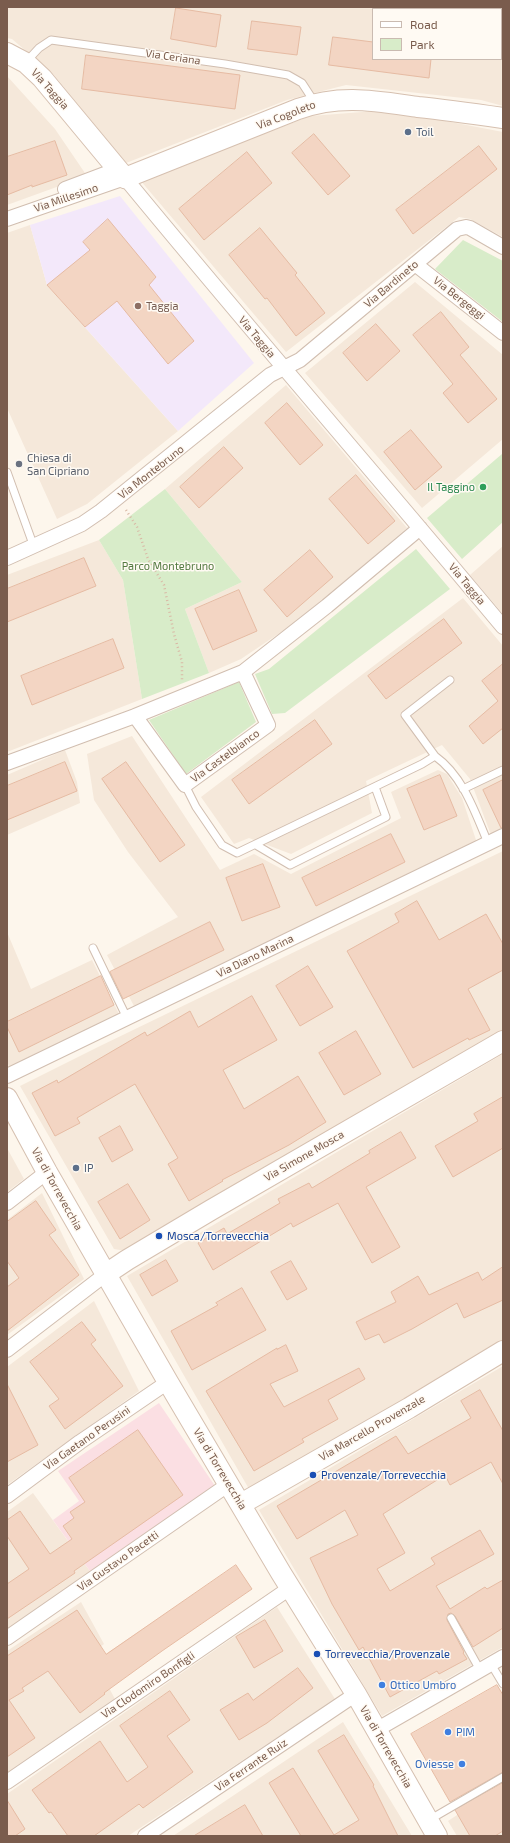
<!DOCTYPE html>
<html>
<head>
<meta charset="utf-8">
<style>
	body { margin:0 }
	#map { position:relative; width:510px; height:1843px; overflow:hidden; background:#fdf6ec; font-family:"Exo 2",sans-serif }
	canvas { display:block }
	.frame { position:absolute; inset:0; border:8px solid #7a5c4d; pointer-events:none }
	.legend { position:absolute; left:372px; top:8px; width:130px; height:52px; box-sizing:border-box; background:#fffaf3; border:1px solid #cabbb1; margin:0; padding:5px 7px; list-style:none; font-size:12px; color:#7a5c4d }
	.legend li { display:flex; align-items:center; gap:8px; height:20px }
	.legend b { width:20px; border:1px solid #cabbb1 }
</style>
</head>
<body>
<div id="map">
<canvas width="510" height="1843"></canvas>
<div class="frame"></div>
<ul class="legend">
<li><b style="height:5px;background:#fff"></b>Road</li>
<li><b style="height:11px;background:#d8ecc9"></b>Park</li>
</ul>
</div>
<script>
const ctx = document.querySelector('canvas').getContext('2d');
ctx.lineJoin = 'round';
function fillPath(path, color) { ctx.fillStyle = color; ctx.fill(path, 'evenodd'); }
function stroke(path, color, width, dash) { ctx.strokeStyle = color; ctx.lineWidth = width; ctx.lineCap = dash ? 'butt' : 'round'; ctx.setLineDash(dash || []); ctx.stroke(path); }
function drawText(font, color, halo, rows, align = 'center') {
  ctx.font = font + ' "Exo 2",sans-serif'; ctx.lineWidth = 3; ctx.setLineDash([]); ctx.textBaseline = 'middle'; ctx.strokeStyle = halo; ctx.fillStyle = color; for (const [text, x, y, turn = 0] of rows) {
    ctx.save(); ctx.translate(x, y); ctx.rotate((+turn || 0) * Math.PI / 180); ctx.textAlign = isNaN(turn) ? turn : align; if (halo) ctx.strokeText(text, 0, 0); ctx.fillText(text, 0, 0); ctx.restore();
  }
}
fillPath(new Path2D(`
	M7 7H503V106L481 100 346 85 287 100 126 163 54 75 12 39 7 38ZM373 9H501V59H373Z
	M7 76 55 129 87 176 7 205Z
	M388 110 503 132V237L470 219 459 217 286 352 140 180 311 116Z
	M30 225 47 285 178 431 87 504 57 519 7 408V233Z
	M415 282 503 355V439L422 508 305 373Z
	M286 385 407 528 302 618 241 659 209 673 185 609 242 582 165 489Z
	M99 540 123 580 142 699 7 752V575Z
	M503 546V614L470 575Z
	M463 598 503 646V828L491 835 470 779 442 745 366 781 372 813 291 854 249 838 234 844 201 797Z
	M132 736 220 870 254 854 291 874 401 818 391 792 438 770 447 774 462 798 477 843 134 1006 107 955 178 917 128 852 94 800 87 754Z
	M65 750 77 782 80 803 7 835V775Z
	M503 851V1031L126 1251 114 1249 20 1086 98 1047Z
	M7 932 31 989 92 960 121 1018 11 1070 7 1062Z
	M503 1054V1342L249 1489 127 1276Z
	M7 1148 24 1179 7 1192Z
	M42 1193 84 1279 7 1335V1220Z
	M94 1301 139 1391 7 1485V1367Z
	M503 1366V1647L382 1716 259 1510Z
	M33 1493 92 1574 7 1631V1512Z
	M81 1602 104 1644 91 1654 116 1701 7 1775V1651Z
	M277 1607 335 1699 128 1836H7V1794Z
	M343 1722 412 1836H173Z
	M503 1785V1836H457L448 1821Z`), '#f5e8da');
fillPath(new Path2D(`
	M120 196 254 363 178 431 47 285 30 225Z`), '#f3e8fa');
fillPath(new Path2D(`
	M159 1403 215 1486 92 1574 53 1520 79 1501 58 1471Z`), '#fbdfe3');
fillPath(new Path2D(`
	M463 240 503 261V322L435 269Z
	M502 454 503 455V522L462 559 427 518Z
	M165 489 242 582 185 609 209 673 142 699 123 580 99 540Z
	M416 549 450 589 285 713 272 714 255 674 269 669Z
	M239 682 256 722 186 774 149 720Z`), '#d8ecc9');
const building = new Path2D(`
	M176 8 221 15 216 47 171 39Z
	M252 21 301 27 297 55 248 49Z
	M333 37 373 42V59H431L429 78 329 65Z
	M86 55 240 75 235 109 82 89Z
	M314 134 350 176 328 195 292 153Z
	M55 141 67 175 32 187V185L7 195V157Z
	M479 146 497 169 413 234 396 210Z
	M247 152 272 183 204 240 179 209Z
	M108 219 156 277 149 285 194 341 168 364 117 301 85 327 47 285 90 250 83 242Z
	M260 228 297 273 295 275 325 313 296 336 267 298 265 299 229 255Z
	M441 312 469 347 460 355 497 399 468 423 443 393 453 384 413 335Z
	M376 324 400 351 367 381 343 353Z
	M287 403 323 445 300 465 265 423Z
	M411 430 442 467 415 490 384 452Z
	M224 447 243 468 199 508 180 487Z
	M356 475 395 521 368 544 329 499Z
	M310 550 333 577 287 617 264 590Z
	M84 558 96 586 7 622V589Z
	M239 590 257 631 213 650 195 609Z
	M444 619 462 643 386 699 368 676Z
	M113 639 124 668 32 705 21 676Z
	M503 664V728L483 744 469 726 498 701 482 681Z
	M315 720 332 744 249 804 232 780Z
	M65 762 77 791 7 820V786Z
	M126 762 185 845 160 862 102 779Z
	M440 775 457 816 424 830 407 789Z
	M503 780V828H501L483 790Z
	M391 834 405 862 316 906 302 878Z
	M263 864 280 907 242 921 226 878Z
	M417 901 439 940 486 914 503 944V970L468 989 490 1030 469 1040 468 1038 413 1068 347 951 399 922 395 914Z
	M210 922 224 950 123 999 110 972Z
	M308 966 333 1007 300 1026 276 986Z
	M101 976 114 1005 19 1052 7 1027V1022Z
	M252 996 277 1040 223 1070 244 1109 298 1076 326 1122 289 1145 222 1180 223 1181 189 1201 168 1164 178 1158 135 1084 77 1118 80 1123 55 1136 32 1093 57 1080 58 1083 145 1032 147 1036 190 1011 198 1027Z
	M356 1031 381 1074 344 1095 319 1053Z
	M503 1097V1148L453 1177 435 1146 478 1121 474 1114Z
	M120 1126 133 1150 112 1162 99 1138Z
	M401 1132 416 1158 366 1187 400 1247 372 1263 338 1203 293 1227 291 1223 213 1270 198 1243 224 1228 227 1234 280 1203 278 1199 309 1183 312 1188 370 1153 369 1151Z
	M128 1184 150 1220 120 1239 98 1202Z
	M36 1201 56 1230 49 1235 79 1275 7 1331V1287L19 1278 7 1261V1222Z
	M166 1260 178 1281 152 1296 140 1275Z
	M291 1261 307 1289 287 1300 271 1272Z
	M503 1267V1300L464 1318 457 1303 412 1329 384 1343 379 1334 365 1340 356 1322 396 1302 391 1292 418 1276 429 1295 478 1272 482 1280Z
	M242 1288 266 1330 192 1370 171 1331 218 1305 216 1303Z
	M82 1322 96 1340 91 1344 123 1386 65 1429 49 1406 59 1399 30 1362Z
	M286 1345 298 1371 270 1384 284 1407 359 1368 365 1379 328 1400 338 1419 302 1439 304 1442 254 1471 206 1391 277 1348V1349Z
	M7 1384 38 1445 7 1462Z
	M480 1390 503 1431V1484L491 1462 450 1485 445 1475 383 1514 405 1553 377 1569 390 1591 435 1564 431 1558 480 1530 494 1554 436 1586 450 1609 485 1587 487 1589 503 1580V1628L473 1647 455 1616 451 1613 448 1614 447 1620 464 1652 463 1653 467 1659 439 1674 437 1671 390 1697 363 1647 359 1650 332 1604 310 1558 358 1535 345 1510 297 1539 277 1506 396 1436 408 1454 471 1418 461 1401Z
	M138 1430 183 1495 74 1571 75 1573 7 1619V1584L29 1569 7 1536V1520L20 1511 50 1554 72 1539 63 1526 74 1518 70 1512 85 1502 69 1478Z
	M236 1565 252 1589 162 1651 104 1693 105 1694 80 1713 48 1671 22 1688 24 1691 9 1700 35 1738 7 1757V1656L77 1610 106 1654Z
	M265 1620 283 1651 254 1668 236 1637Z
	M298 1668 313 1688 267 1723 239 1740 220 1710 248 1693 253 1700Z
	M497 1685 503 1695V1772L450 1802 411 1734Z
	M170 1691 190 1720 167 1736 193 1772 143 1808 139 1804 94 1836H68L51 1812 49 1813 32 1790 100 1741 127 1782 148 1767 120 1726Z
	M344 1735 374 1785 373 1786 398 1836H301L269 1783 293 1768 334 1835 359 1820 318 1751Z
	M503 1783V1831L495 1836H470L455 1810Z
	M7 1800 25 1829 15 1836H7Z
	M245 1805 263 1836H194Z`);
fillPath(building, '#f3d5c3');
stroke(building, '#e6bba3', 1);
const lane = new Path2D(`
	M26 62 39 48 51 40 225 64 288 75 302 83 315 103
	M7 472 34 547
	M435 756 405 715 450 680
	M185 785 196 807 222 845 237 853 422 764 435 756C463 776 475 812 488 843
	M463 789 503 770
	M256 845 290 865 386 817 375 787
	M93 948 127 1018
	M451 1618 480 1670
	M491 1664 503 1684
	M429 1820 503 1777`);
const street = new Path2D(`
	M65 189 118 169
	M7 219 125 178C249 329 378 477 503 627
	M415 264 503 333
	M7 558 82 524 101 511 270 375 300 360 457 229 466 227 470 228 503 247
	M135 716 185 785 268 725 243 672
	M7 763 135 716 243 672 327 606 420 528
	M7 1076 503 836
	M7 1203 47 1172
	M7 1350 106 1274
	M7 1496 80 1442 168 1382
	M7 1638 229 1484
	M376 1730 503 1657
	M7 1782 290 1588
	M145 1836 356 1694`);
const secondary = new Path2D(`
	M7 53 26 63 42 78 125 178 298 109C341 94 375 101 418 107 447 110 475 114 503 118
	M7 1098 47 1172 168 1382 281 1573 356 1694 437 1836
	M106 1274 127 1260 211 1210 503 1041
	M241 1504 409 1408 503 1351`);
stroke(lane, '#d1beb0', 9);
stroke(street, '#d1beb0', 16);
stroke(secondary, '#d6c0b0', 22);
stroke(new Path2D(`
	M126 510 137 527 148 559 164 585 174 634 182 662V681`), '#d9b8a5', 2.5, [1, 3]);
stroke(lane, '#fff', 7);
stroke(street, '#fff', 14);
stroke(secondary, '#fff', 20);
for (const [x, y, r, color] of [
	[408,132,4,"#5c6f8a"],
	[138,306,4,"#8d6e63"],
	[19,464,4,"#6b7280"],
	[483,487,4,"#2e9e5b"],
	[76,1168,4,"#5c6f8a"],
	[159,1236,4,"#1a4fb4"],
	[313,1475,4,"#1a4fb4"],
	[317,1654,4,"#1a4fb4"],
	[382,1685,4,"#3f7fe0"],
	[448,1732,4,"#3f7fe0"],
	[462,1764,4,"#3f7fe0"]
]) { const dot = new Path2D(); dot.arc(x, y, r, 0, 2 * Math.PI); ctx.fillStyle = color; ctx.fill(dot); stroke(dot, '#fffaf3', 1.5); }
drawText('11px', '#7a5c4d', '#fffaf3', [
	["Via Ceriana",173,57,8],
	["Via Taggia",50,89,48],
	["Via Cogoleto",286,115,-21],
	["Via Millesimo",66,198,-19],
	["Via Bardineto",391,284,-40],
	["Via Bergeggi",459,298,38],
	["Via Taggia",257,337,50],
	["Via Montebruno",151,472,-38],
	["Via Taggia",467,584,50],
	["Via Castelbianco",225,756,-36],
	["Via Diano Marina",255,956,-26],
	["Via Simone Mosca",304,1156,-30],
	["Via di Torrevecchia",57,1189,61],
	["Via Marcello Provenzale",372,1428,-30],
	["Via Gaetano Perusini",87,1438,-35],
	["Via di Torrevecchia",220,1469,59],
	["Via Gustavo Pacetti",118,1561,-35],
	["Via Clodomiro Bonfigli",148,1685,-34],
	["Via di Torrevecchia",386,1747,60],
	["Via Ferrante Ruiz",251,1765,-34]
]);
drawText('11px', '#4e5e75', '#fffaf3', [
	["Toil",416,132],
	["IP",84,1168]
], 'left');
drawText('11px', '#785e54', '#fffaf3', [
	["Taggia",146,306]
], 'left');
drawText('11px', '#5b616d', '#fffaf3', [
	["Chiesa di",27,458],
	["San Cipriano",27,471]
], 'left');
drawText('11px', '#27864d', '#fffaf3', [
	["Il Taggino",475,487]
], 'right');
drawText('11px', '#537a41', '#fffaf3', [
	["Parco Montebruno",168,566]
]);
drawText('11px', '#164399', '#fffaf3', [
	["Mosca/Torrevecchia",167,1236],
	["Provenzale/Torrevecchia",321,1475],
	["Torrevecchia/Provenzale",325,1654]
], 'left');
drawText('11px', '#366cbe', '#fffaf3', [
	["Ottico Umbro",390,1685],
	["PIM",456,1732],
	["Oviesse",454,1764,"right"]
], 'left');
</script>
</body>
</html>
